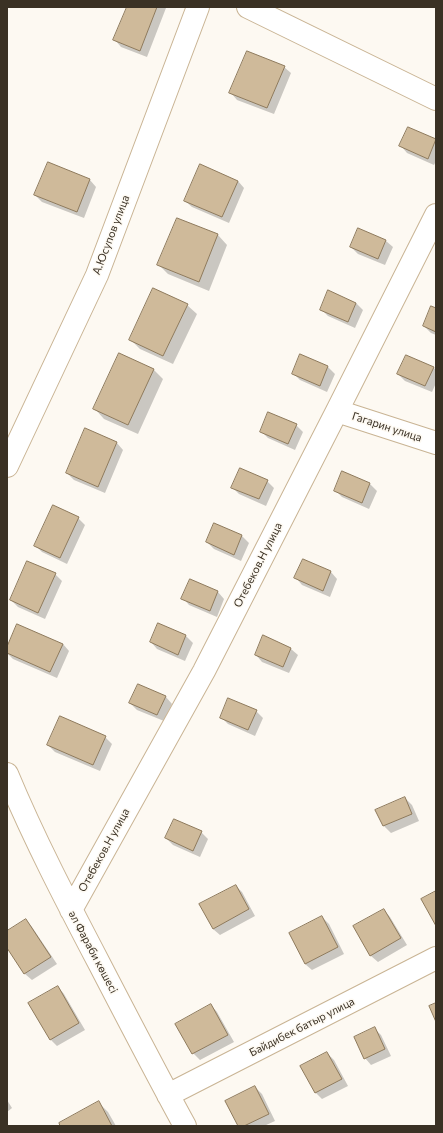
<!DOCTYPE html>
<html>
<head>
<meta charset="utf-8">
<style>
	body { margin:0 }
	#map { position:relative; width:443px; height:1133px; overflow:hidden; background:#fdf9f2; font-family:Commissioner,sans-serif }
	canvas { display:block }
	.frame { position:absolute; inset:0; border:8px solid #3a3124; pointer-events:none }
</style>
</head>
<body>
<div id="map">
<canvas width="443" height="1133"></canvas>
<div class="frame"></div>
</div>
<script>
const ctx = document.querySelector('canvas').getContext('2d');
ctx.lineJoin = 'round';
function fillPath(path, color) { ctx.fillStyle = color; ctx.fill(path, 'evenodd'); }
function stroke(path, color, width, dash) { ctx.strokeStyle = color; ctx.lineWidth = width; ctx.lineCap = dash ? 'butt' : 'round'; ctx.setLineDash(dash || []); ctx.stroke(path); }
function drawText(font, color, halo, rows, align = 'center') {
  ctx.font = font + ' Commissioner,sans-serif'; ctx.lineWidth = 3; ctx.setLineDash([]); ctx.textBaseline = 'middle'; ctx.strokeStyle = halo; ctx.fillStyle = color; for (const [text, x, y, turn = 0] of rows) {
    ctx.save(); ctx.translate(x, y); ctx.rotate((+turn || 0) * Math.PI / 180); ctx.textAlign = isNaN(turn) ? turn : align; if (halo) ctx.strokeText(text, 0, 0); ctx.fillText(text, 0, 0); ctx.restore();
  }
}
fillPath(new Path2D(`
	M128 7H165L166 8 147 57 121 47 115 40Z
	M284 67 291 73 274 114 237 100 231 93Z
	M436 140V161L434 165 407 153 401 146Z
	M48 164 90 180 96 187 84 218 42 202 35 195Z
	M238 181 244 188 229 223 192 207 185 201Z
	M177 219 218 235 227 245 209 291 168 274 159 265Z
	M359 229 386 241 393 247 385 265 358 254 351 247Z
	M329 292 356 303 363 310 355 328 328 316 321 309Z
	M187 305 197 314 173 364 140 349 130 339Z
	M436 310V335L431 333 424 326Z
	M120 354 154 370 163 379 138 434 104 419 95 409Z
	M301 355 328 367 335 374 327 392 300 380 293 373Z
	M433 367 436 370V383L432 392 405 381 398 374Z
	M296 425 303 432 295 450 268 438 261 431Z
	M117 443 123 450 105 493 74 480 67 473Z
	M343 472 370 484 377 491 369 509 342 497 335 490Z
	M267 481 274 488 266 506 239 494 232 487Z
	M78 518 85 525 67 564 42 552 35 545Z
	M215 524 242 536 249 543 241 561 214 549 207 542Z
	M304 560 331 572 337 579 330 597 302 585 296 578Z
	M55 574 62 581 45 619 18 607 11 600Z
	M191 580 218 592 224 599 217 617 189 605 183 598Z
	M159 624 186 636 193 643 185 661 157 649 151 642Z
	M264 637 291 649 298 655 289 673 262 662 256 655Z
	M63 644 69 651 57 678 13 659 7 653V649Z
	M166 697 172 704 164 721 137 710 130 703Z
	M256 711 263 718 255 736 228 724 221 717Z
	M105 737 112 744 100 771 55 752 48 745Z
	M405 798 412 805 419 821 391 833 384 826 377 810Z
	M201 832 208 839 200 857 173 845 166 838Z
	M236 886 242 892 255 916 220 935 213 929Z
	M384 910 390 917 407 945 378 962 371 956 354 927Z
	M322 917 329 924 344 954 312 970 305 964Z
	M26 920 32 927 57 964 32 980 25 974 7 946V932Z
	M58 987 64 994 85 1030 57 1046 51 1040 29 1004Z
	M211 1005 217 1012 234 1042 200 1060 193 1053 177 1024Z
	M374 1028 381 1035 391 1056 371 1065 365 1058Z
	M327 1053 334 1060 348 1086 322 1099 315 1092Z
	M255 1087 262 1094 275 1121 264 1126H239Z
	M7 1100 12 1108 7 1112Z
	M98 1102 108 1112 116 1126H61Z`), '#0003');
const building = new Path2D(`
	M127 7H157L140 51 113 40Z
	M247 51 285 66 267 108 229 93Z
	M408 127 436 139 428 159 399 146Z
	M48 162 90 179 77 212 34 195Z
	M200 164 238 181 222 217 184 201Z
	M177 218 218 234 199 282 157 265Z
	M358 228 386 240 378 259 350 247Z
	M153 288 188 304 163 356 129 340Z
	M328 290 356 303 348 322 320 310Z
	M431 306 436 308V332L423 326Z
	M119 353 154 369 128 425 93 409Z
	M300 354 328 366 320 386 292 374Z
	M406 355 434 367 425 386 397 374Z
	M268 412 297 424 288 444 260 432Z
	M85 428 117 442 98 487 66 473Z
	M240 468 268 480 259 499 231 488Z
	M342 471 370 483 362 503 334 491Z
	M53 505 79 517 60 558 34 546Z
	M214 523 242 535 234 555 206 542Z
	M303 559 331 571 323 591 294 578Z
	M27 561 56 573 38 613 10 600Z
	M190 579 218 591 210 611 181 599Z
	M158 623 186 635 178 655 150 642Z
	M17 624 63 644 50 672 7 653V647Z
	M263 635 291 648 283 667 255 655Z
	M138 684 166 696 157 715 129 703Z
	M228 698 257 710 248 730 220 718Z
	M60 716 106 736 93 765 47 745Z
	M405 797 412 814 383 826 375 810Z
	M174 819 202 831 193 851 165 838Z
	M236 885 249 909 213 929 199 904Z
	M436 891V926L421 899Z
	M384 909 401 938 370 956 353 926Z
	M322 916 338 947 305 964 289 933Z
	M26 919 51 957 24 974 7 948V931Z
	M58 986 79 1023 50 1040 28 1003Z
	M436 1003V1022L429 1006Z
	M211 1004 228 1035 192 1054 175 1024Z
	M375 1027 385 1049 364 1059 354 1037Z
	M327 1052 342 1079 315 1093 300 1066Z
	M255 1086 269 1114 244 1126H238L225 1101Z
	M99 1101 112 1126H60L59 1123Z`);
fillPath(building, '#cfba9a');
stroke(building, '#8e7a5c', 1);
const street = new Path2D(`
	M248 7 436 99
	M337 411 436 443
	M7 466 97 275 198 7
	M7 774C34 839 67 902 100 965 128 1019 156 1073 185 1126
	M71 910 204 671 337 411 436 215
	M168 1095 436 958`);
stroke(street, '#c9b494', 24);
stroke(street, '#fff', 22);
drawText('11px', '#3a3124', '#fdf9f2', [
	["А.Юсупов улица",111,235,-69],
	["Гагарин улица",387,427,18],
	["Отебеков.Н улица",258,565,-63],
	["Отебеков.Н улица",104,850,-61],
	["әл Фараби көшесі",93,952,62],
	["Байдибек батыр улица",302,1027,-27]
]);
</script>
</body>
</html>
